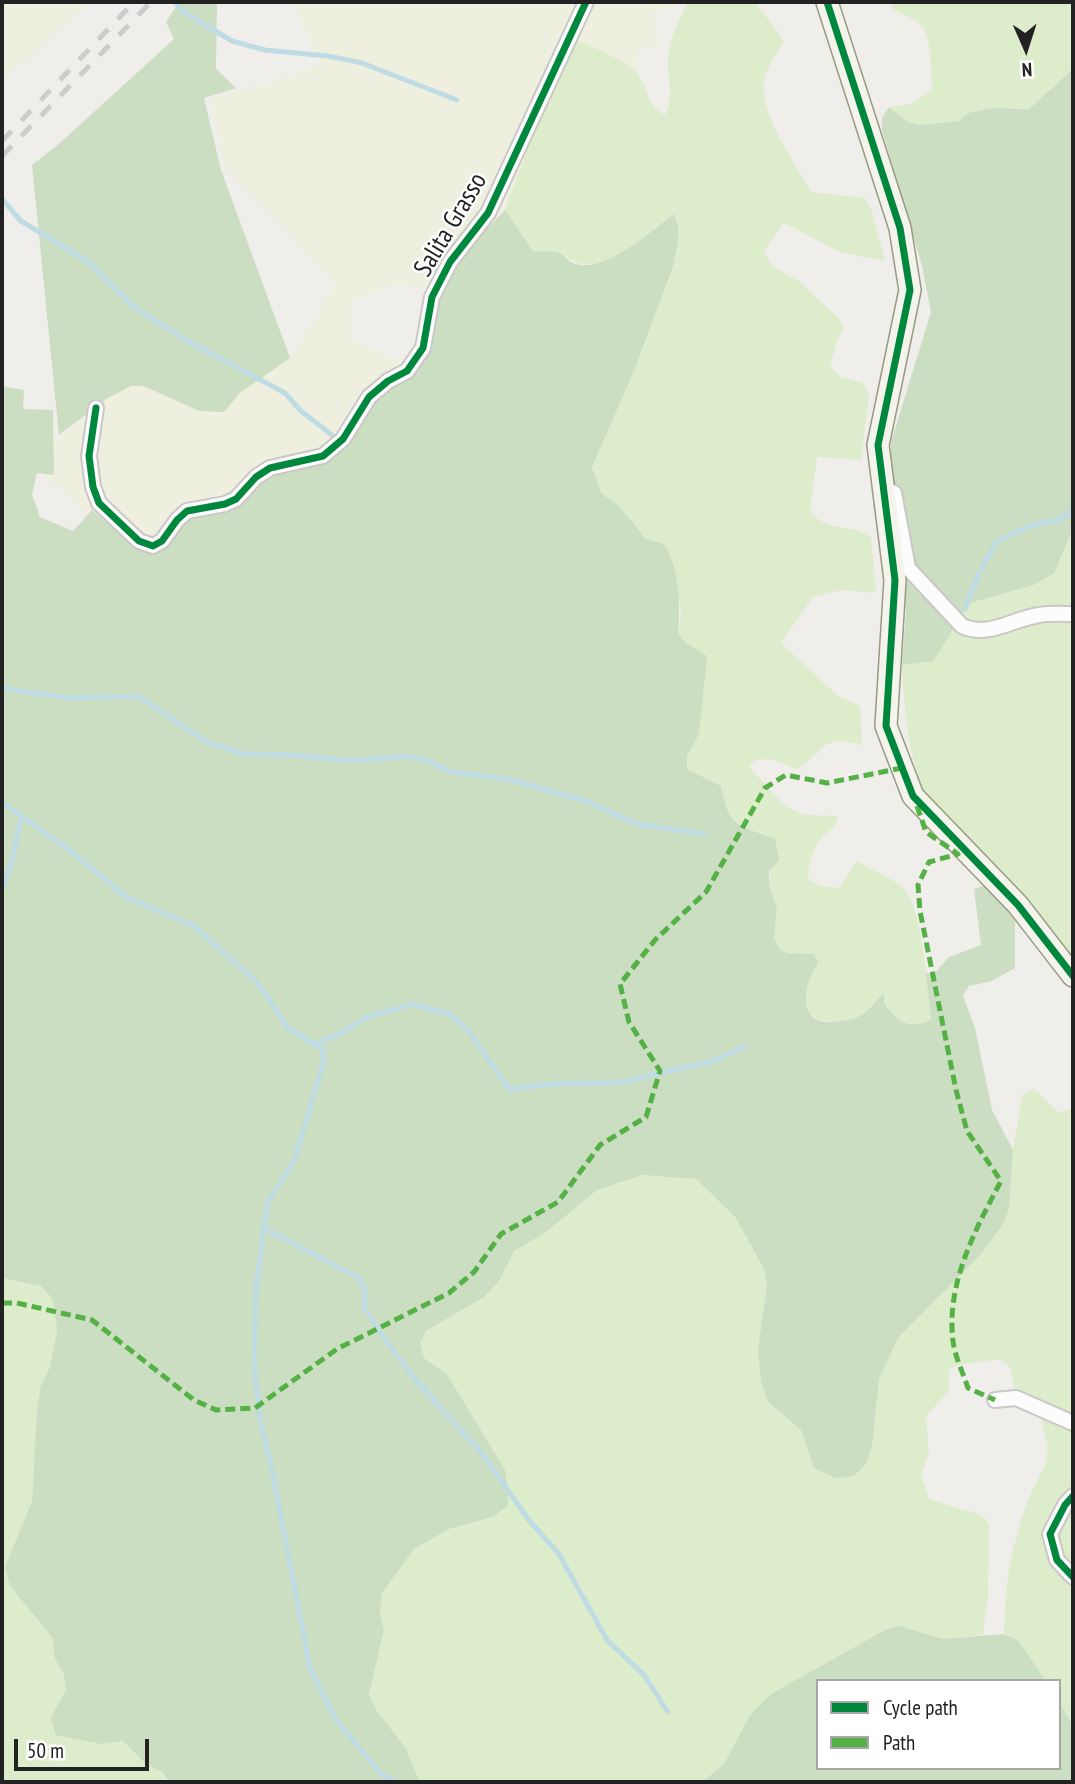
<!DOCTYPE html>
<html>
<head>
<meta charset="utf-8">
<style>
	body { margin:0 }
	#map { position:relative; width:1075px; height:1784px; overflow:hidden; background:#f0eeeb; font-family:"PT Sans Narrow",sans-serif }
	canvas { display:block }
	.frame { position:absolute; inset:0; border:4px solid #222; pointer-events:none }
	.legend { position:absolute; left:816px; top:1679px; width:245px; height:91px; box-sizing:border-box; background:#fff; border:2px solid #a7a7a7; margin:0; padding:9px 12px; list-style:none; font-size:21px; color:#222 }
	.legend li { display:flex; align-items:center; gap:14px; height:35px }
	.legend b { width:35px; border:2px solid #a7a7a7 }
	.north { position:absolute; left:991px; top:14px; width:70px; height:70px; -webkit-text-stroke:5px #fff; paint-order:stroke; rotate:177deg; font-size:19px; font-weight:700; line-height:28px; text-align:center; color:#222 }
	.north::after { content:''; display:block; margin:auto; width:24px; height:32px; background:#222; clip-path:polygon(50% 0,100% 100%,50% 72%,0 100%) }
	.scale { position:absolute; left:14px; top:1739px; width:135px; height:32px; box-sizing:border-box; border:4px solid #222; border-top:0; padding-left:9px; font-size:21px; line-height:24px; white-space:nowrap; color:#222; -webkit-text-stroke:5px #fff; paint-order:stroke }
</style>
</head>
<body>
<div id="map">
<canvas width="1075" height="1784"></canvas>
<div class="frame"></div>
<ul class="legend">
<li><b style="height:9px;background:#00873e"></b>Cycle path</li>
<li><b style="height:9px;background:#55b145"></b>Path</li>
</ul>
<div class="north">N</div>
<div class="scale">50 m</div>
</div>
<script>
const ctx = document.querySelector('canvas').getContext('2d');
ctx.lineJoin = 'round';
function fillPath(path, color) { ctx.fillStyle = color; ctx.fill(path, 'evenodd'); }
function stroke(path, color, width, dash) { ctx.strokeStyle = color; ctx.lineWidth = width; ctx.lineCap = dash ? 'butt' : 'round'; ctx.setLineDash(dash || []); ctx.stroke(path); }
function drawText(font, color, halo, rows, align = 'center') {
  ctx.font = font + ' "PT Sans Narrow",sans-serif'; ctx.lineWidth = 5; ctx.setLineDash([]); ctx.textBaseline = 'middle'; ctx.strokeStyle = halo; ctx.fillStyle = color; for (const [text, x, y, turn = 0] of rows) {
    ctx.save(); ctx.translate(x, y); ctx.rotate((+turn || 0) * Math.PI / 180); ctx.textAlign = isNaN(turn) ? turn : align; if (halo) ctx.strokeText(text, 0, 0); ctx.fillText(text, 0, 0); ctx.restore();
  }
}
fillPath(new Path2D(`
	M2 2H90L2 81Z
	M290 2H675L676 5 652 12 661 46 639 49 637 60 639 95 450 290 391 285 351 302V338L407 366 456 371 143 562 43 474V452L108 398 131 386H143L199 411 224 412 240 393 290 358 336 284 224 166 210 98 287 77 321 62Z`), '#efefdf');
fillPath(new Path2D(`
	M688 2H755L784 41C778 52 769 64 765 76 755 108 796 165 812 192L865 198 871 208 885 261 840 252 784 223 764 251 772 266 799 281 840 320 844 329 837 340 830 366 840 377 863 383 869 394 861 460 817 457 810 511C828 534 849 522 871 537L876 593 841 590 813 597 781 643 838 696 860 706 862 745C818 733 828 752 796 769L774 760 756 759 749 767 785 806 805 815 838 816C834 831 830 828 821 839 813 847 808 869 808 879L821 886 839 888 857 861C870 869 893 878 904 889 922 906 928 993 932 1020 907 1030 900 1023 884 1004V994C877 1001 868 1013 859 1017 854 1019 847 1019 842 1020 798 1029 799 991 817 963L780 949 774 939 777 907 769 885 775 839C737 824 729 828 721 786L687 769V756L699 734 686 643 678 633 681 610 664 544 646 539 619 506 601 493 592 467 634 371 673 268 678 242V226L674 215C647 230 618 268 584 264 573 263 570 258 560 253 553 250 541 252 533 251L505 210 570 38C583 42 632 64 638 74 649 90 646 104 665 115 675 97 667 80 668 60 669 40 679 20 688 2Z
	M890 2H1073V69L1029 109 993 108 968 113 959 121 921 125 908 122 889 107 911 104 932 90C931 75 932 40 923 28 916 19 904 15 894 10Z
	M1073 529V965L930 803C907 761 905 712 902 665L933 660 970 603 1034 585 1054 573Z
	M1034 1088 1059 1113 1073 1108V1726L1059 1702V1681H1046L1018 1640 1004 1634C1005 1608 1006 1580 1012 1554 1017 1535 1022 1514 1030 1496 1046 1461 1054 1460 1041 1420L1053 1405 1032 1399 1015 1390 1010 1367 1000 1359 958 1365 949 1369V1391L926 1416 929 1452 921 1475 929 1499 981 1515 989 1524 988 1598 983 1635 943 1639 899 1626 750 1715 724 1764 702 1782H420L405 1747 377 1711 369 1695 384 1631 380 1614 382 1593 414 1549 449 1529 493 1517 505 1470 447 1374 424 1358 420 1343 426 1331 484 1297 499 1281 514 1251 545 1233 597 1190 642 1175 696 1179 735 1217 764 1269 767 1284 758 1349 768 1402 801 1430 815 1468 866 1464 872 1446 879 1379 898 1338 1009 1208 1013 1150 1022 1096Z
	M2 1278 41 1285 52 1297 55 1312 57 1330 50 1367 41 1385 37 1409 32 1501 5 1567 10 1586 52 1637 55 1659 64 1675 66 1690 51 1717 101 1744 123 1741 146 1764 162 1772 170 1782H2Z`), '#ddeccb');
fillPath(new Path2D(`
	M179 2H217L216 69 236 88 204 98 221 170 290 358 240 393 224 412 199 411 143 386H131L108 398 59 435 32 165 60 143 174 39 166 22Z
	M1073 69V529L1054 573 1034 585 970 603 933 661 902 665 906 612 891 475V442L931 312 922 266 882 130V118L889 107 908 122 921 125 959 121 968 113 993 108 1029 109Z
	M505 210 533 251C541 252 553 250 560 253 565 255 568 261 573 263 605 275 649 232 674 214L678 226V242L673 267 634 371 592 467 601 493 619 506 646 539 664 544C679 566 681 607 678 633L686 643 707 656 699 734 687 756V769L721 786C729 828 737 824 775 839L779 860 769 871V885L777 907 774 939 780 949 788 953 814 954 818 963C801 988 797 1029 839 1021 846 1020 855 1019 860 1016 869 1011 877 1000 884 993V1004C899 1022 907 1030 931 1020L926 973 933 975 949 957 981 945 974 889 985 885 995 892 1015 921V968L992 981 969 986 963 996 975 1028 992 1110 1013 1150 1009 1208 1004 1223 981 1254 898 1338 879 1379 872 1446 866 1464 854 1476 836 1478 814 1468 801 1430 768 1402 761 1382 758 1349 767 1284 764 1269 735 1217 696 1179 642 1175 597 1190 545 1233 514 1251 499 1281 484 1297 426 1331 420 1343 424 1358 447 1374 505 1470 508 1489V1505L493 1517 449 1529 414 1549 382 1593 380 1614 384 1630 369 1695 377 1711 405 1747 420 1782H170L162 1772 146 1764 123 1741 101 1744 56 1735 51 1717 66 1690 64 1675 55 1659 52 1637 10 1586 5 1567 32 1501 37 1409 41 1385 50 1367 57 1330 55 1312 52 1298 41 1286 2 1278V386L24 390 23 409 53 410 54 475 37 473 32 494 40 517 73 531 92 510 116 531 149 552 160 548 185 519 268 475 316 463 386 389 413 373 444 285 473 243Z
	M899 1626 943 1639 1004 1634 1018 1640 1046 1681H818V1768H1059V1702L1073 1726V1782H702L724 1764 750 1715 771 1694 887 1629Z`), '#cbdec1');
stroke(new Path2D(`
	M175 2 182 11 232 41 265 50 328 56 362 63 457 100
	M2 199 21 221 87 261 134 307 184 339 285 393 301 411 332 435
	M965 609 979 573 997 541 1030 526 1060 519 1073 511
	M2 688 68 698 138 696 207 742 244 754 293 755 352 761 405 756 423 759 452 772 512 780 588 802 637 824 705 834
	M2 802 77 856 126 897 194 926 257 982 288 1028 322 1049 324 1060 295 1159 268 1202 256 1288 254 1365 260 1419 272 1470 310 1668 336 1720 380 1773 395 1782
	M2 889 12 861 21 818
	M312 1045 335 1036 367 1017 413 1004 450 1014 468 1030 509 1089 553 1084 618 1083 713 1061 745 1046
	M264 1228 359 1278 365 1290 364 1307 384 1338 415 1379 484 1456 528 1519 559 1554 607 1640 644 1675 668 1712`), '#bfdbe3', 5);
const street = new Path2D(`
	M96 408 89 456 93 487 99 503 139 541 153 546 162 541 177 520 187 511 225 504 236 499 256 477 270 468 323 456 343 439 369 397 388 381 407 371 423 348 432 297 450 262 488 213 586 2
	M884 488 894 493 908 568 962 626C989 638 1012 619 1039 615 1050 613 1062 614 1073 614
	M995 1400 1016 1398 1073 1423
	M1073 1496 1065 1505 1050 1534 1057 1560 1073 1577`);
const secondary = new Path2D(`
	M827 2 900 228 910 290 878 445 895 580 886 726 913 796 1018 905 1073 976`);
stroke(street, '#c9c8c7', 18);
stroke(secondary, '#999a82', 24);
stroke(street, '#fdfcfc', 14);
stroke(secondary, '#f4f4ed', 21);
stroke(new Path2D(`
	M2 141 134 2
	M2 156 151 2`), '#ccc', 5, [14, 14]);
stroke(new Path2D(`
	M917 806 926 832 958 854 929 862 918 885 920 911 956 1090 967 1131 1001 1181C975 1230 946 1284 953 1341 955 1357 963 1373 968 1388L995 1400
	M2 1303H17L92 1320 194 1400 216 1410 255 1408 337 1349 449 1293 474 1272 501 1234 558 1202 600 1145 646 1117 660 1071 629 1022 620 984 655 940 706 892 765 788 786 775 827 783 902 768`), '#55b145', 5, [10, 5]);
stroke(new Path2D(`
	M827 2 900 228 910 290 878 445 895 580 886 726 913 796 1018 905 1073 976
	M96 408 89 456 93 487 99 503 139 541 153 546 162 541 177 520 187 511 225 504 236 499 256 477 270 468 323 456 343 439 369 397 388 381 407 371 423 348 432 297 450 262 488 213 586 2
	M1073 1496 1065 1505 1050 1534 1057 1560 1073 1577`), '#00873e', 7);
drawText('26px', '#222', '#fff', [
	["Salita Grasso",451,225,-59]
]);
</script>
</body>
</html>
